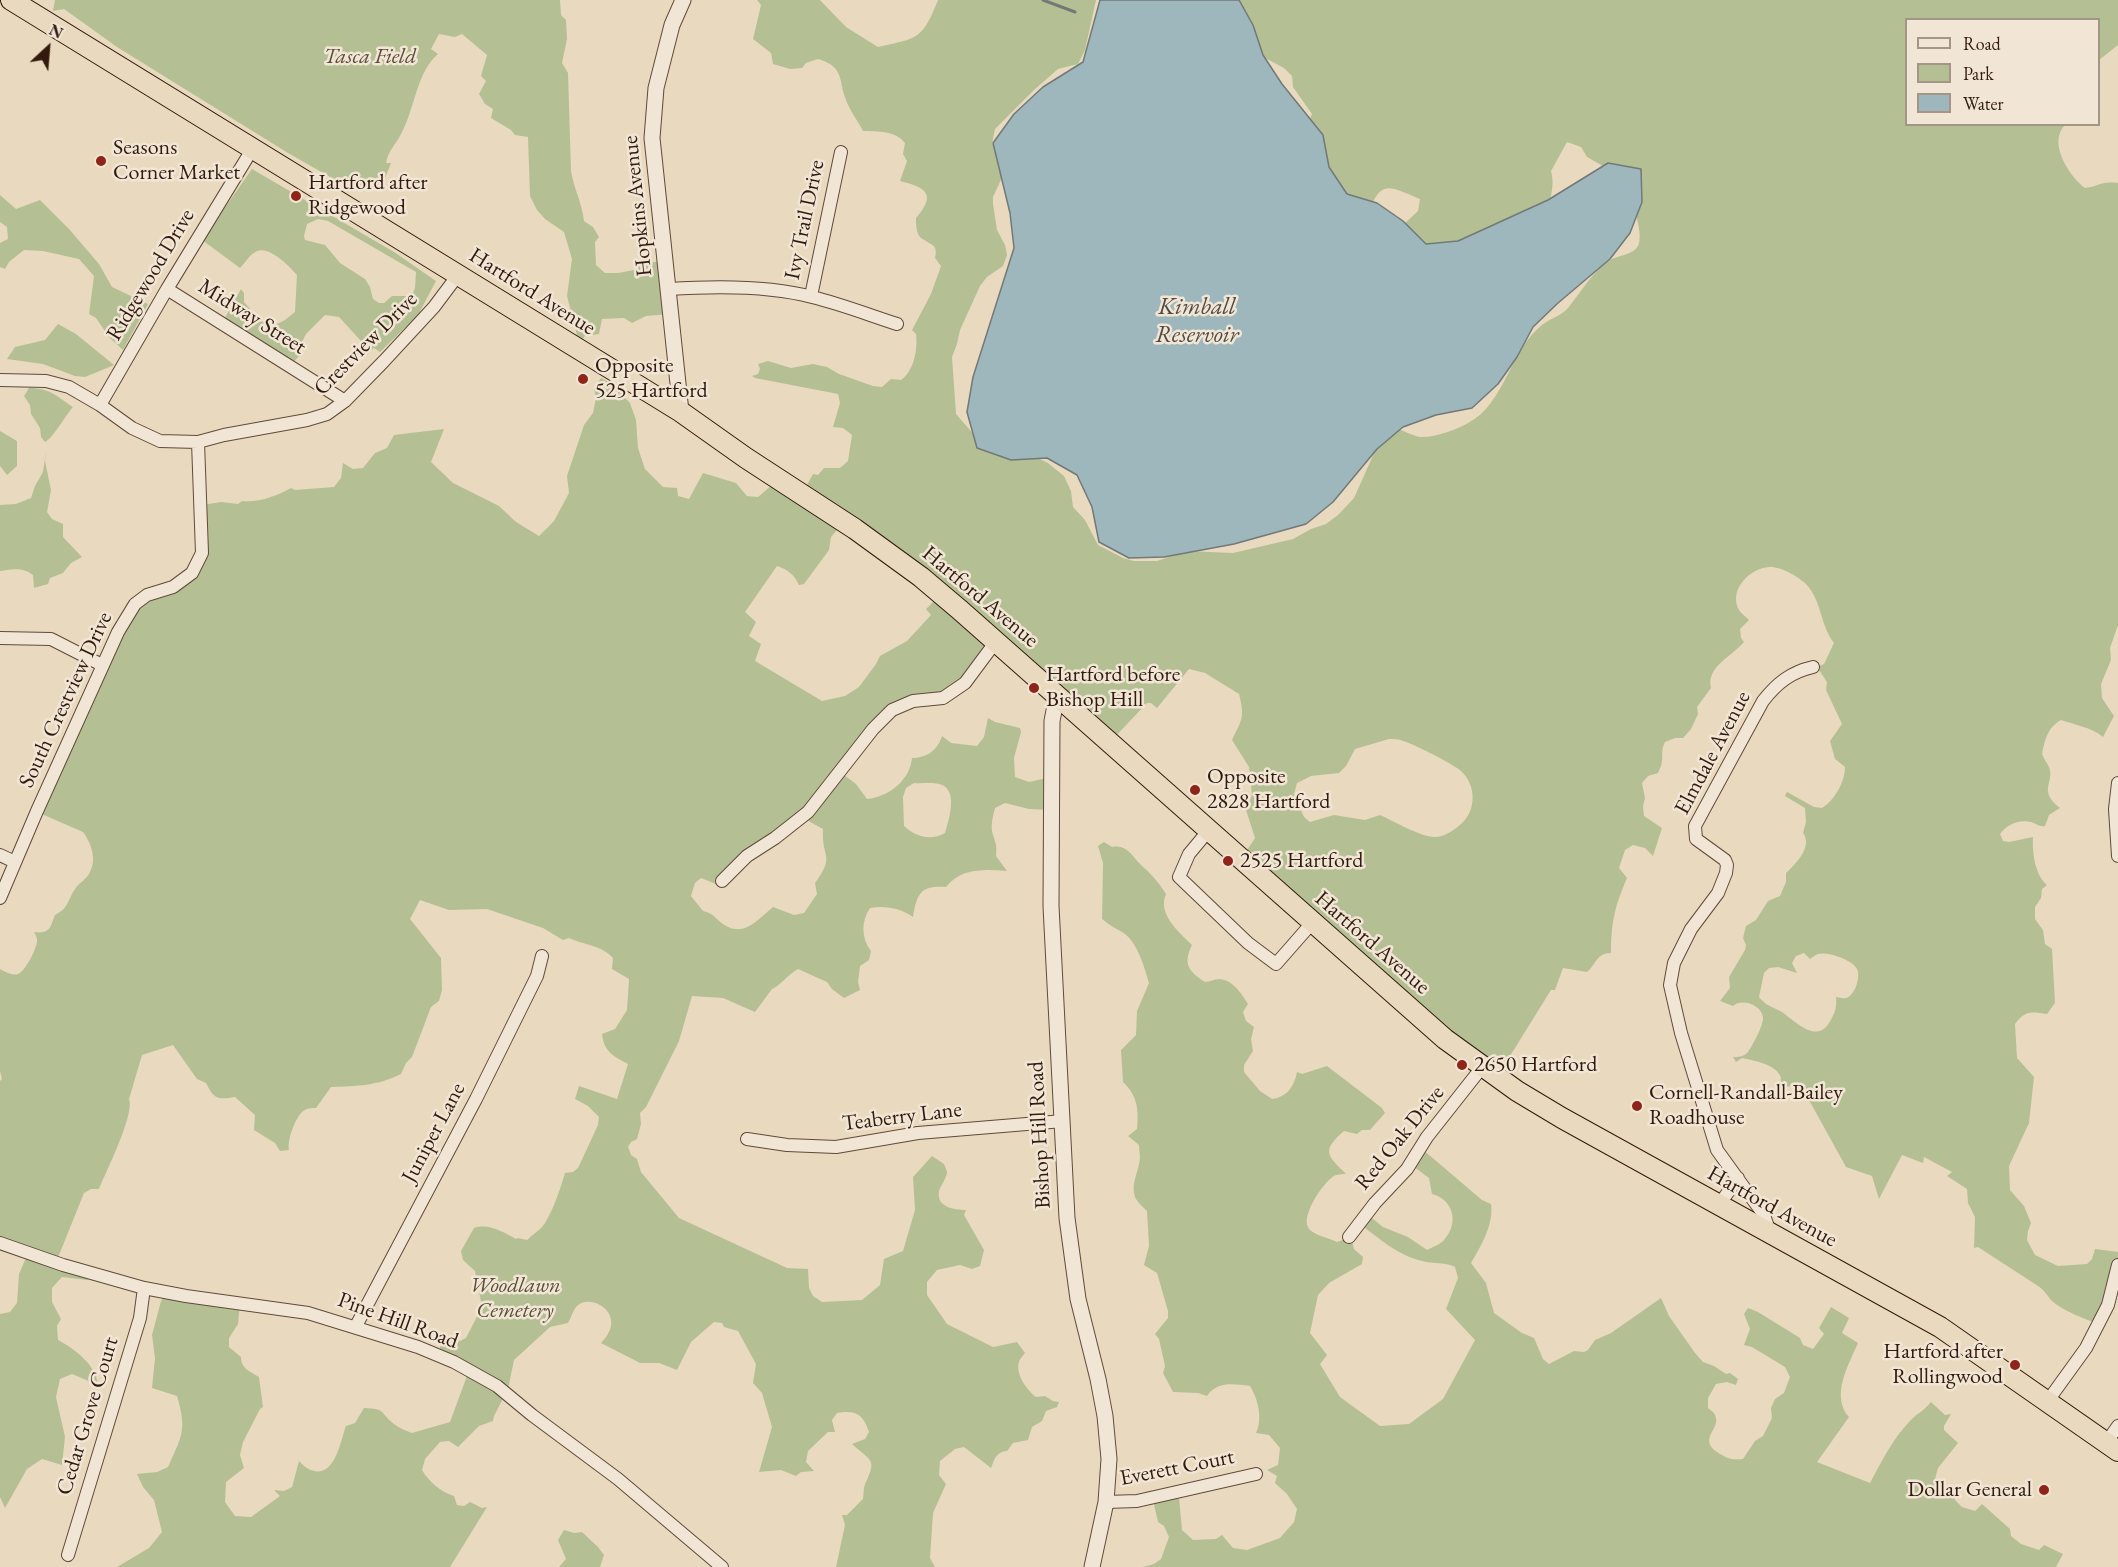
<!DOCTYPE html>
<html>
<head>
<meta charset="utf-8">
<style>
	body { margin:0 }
	#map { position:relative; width:2118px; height:1567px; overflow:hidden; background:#e9d9be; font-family:"EB Garamond",serif }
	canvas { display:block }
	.legend { position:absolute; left:1905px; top:18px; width:195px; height:108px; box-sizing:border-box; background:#f1e6d5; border:2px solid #a59585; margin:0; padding:8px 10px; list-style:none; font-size:18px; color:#321b0e }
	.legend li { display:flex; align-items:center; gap:12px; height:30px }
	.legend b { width:30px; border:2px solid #a59585 }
	.north { position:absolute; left:18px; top:18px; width:60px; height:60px; -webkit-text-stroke:4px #f1e6d5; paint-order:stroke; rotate:26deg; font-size:16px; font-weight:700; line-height:24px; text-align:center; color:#321b0e }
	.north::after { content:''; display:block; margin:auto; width:21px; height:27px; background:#321b0e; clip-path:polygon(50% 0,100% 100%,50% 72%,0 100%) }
</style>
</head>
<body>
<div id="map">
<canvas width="2118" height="1567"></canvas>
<ul class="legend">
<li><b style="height:8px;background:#f1e6d5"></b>Road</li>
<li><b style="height:16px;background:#b4c094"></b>Park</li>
<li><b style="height:16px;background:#9db7bd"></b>Water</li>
</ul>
<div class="north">N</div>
</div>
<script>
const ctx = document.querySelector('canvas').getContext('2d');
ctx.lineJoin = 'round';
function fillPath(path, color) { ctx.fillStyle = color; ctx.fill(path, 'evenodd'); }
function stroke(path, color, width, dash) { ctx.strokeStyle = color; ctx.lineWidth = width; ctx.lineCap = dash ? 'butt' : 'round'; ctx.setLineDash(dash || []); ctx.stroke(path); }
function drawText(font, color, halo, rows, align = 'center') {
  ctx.font = font + ' "EB Garamond",serif'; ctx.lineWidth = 5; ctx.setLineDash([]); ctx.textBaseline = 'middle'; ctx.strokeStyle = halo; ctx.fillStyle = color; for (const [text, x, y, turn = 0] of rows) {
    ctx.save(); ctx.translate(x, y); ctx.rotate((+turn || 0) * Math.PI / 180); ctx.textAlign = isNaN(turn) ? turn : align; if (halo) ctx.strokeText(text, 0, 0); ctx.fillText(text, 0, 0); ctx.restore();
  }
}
fillPath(new Path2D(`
	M55 0H560L561 15 566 20 567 39 562 63 568 73 571 171C574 189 582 203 584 221L593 227 599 237 595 242 596 265 605 273H618L634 270 643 263 665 261 671 314 646 316 632 323 624 318 602 319 599 334 585 336 579 343 567 296 572 259 564 232 545 219 537 210 530 196 528 137 515 135 511 130 491 118 493 109 485 104 479 94 486 81 481 76 487 55 462 34 455 37 439 34 431 49 438 54C416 73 415 109 401 134 396 144 388 151 386 163H391L381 189 353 190 288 153 117 47 64 9 53 11Z
	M757 0H820L846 27 878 47C918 38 922 40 938 0H1096L1085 50 1078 64 1058 69 1034 90 995 129 992 144 1000 145 1006 169 993 197V204L997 230 1005 245 1007 255 1003 266 987 277 980 286 960 330 957 344 952 357 956 414 983 445 1038 458 1048 463 1064 476 1071 491 1073 507 1085 520 1098 545 1123 558 1134 561H1157L1187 551 1233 553 1293 539 1311 529 1326 524 1338 515 1354 498 1375 451 1388 434 1398 429C1405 431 1413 436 1420 437 1434 438 1456 430 1468 423 1505 404 1509 351 1542 325 1550 318 1560 317 1568 308 1581 292 1592 272 1610 260 1619 255 1633 255 1638 246 1645 233 1629 194 1626 179L1587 157 1581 147 1567 142 1551 171C1557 193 1544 214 1536 235L1444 264 1404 224 1418 211 1420 199C1383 183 1381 181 1365 220L1350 212 1307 126 1312 114 1293 87 1292 76 1284 68 1265 58 1255 49 1239 0H2118V45L2099 60 2098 20H1906V124L2065 125C2047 143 2070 177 2085 188 2101 186 2100 181 2118 183V625L2110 648 2111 660 2101 684 2102 698 2114 716 2103 737C2091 727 2075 725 2061 720 2047 728 2045 740 2042 754 2044 759 2047 763 2049 767 2055 783 2037 790 2060 808L2049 815 2045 826C2038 827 2038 824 2031 822 2019 819 2007 824 2000 834L2003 841 2009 842 2033 837C2032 852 2035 875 2047 885L2042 889 2041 898 2035 907V919L2043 930 2045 944 2052 949 2055 1003 2047 1014C2031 1012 2026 1010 2015 1024L2017 1058 2034 1077 2029 1123 2009 1166 2010 1190 2024 1206 2031 1223 2028 1231 2027 1240 2035 1255 2058 1266 2087 1264 2092 1259 2095 1249 2118 1252V1265L2098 1324C2085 1319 2061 1310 2051 1300 2046 1294 2044 1290 2038 1286L1978 1247 1974 1248 1975 1217 1968 1203 1967 1189 1947 1176 1952 1172 1924 1157 1923 1163 1902 1155 1879 1199 1872 1176 1846 1167 1804 1091 1796 1086 1780 1087C1780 1087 1781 1078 1781 1078 1778 1065 1753 1060 1742 1058L1736 1062 1733 1057C1738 1057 1743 1057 1747 1053 1751 1049 1764 1024 1763 1018 1762 1005 1742 998 1733 1006L1720 1001 1730 988 1729 977 1745 950 1746 945 1743 938 1746 926 1756 920 1768 901 1780 896 1786 882V873C1796 864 1813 846 1803 833L1806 822 1805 808 1785 796 1787 792 1814 807 1822 808C1834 801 1845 782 1845 767L1835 759 1830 741 1842 724 1826 690 1827 682 1817 667 1824 664 1834 643C1820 625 1822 601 1806 584 1798 576 1780 566 1769 567 1750 568 1728 590 1739 610 1741 613 1746 617 1749 620L1740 629 1741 638 1744 642C1733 656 1706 666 1711 688L1697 707 1698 714 1691 729 1683 738H1675L1665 742C1659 754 1666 758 1658 773L1648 776 1642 783 1645 798 1643 806 1644 816 1662 828 1653 856 1645 848 1633 845 1625 850 1619 868 1627 878C1615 906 1611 922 1611 953 1596 953 1596 965 1587 972L1563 968 1555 990H1551L1510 1056 1495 1076 1242 858 1255 838 1246 810 1252 795 1249 767 1232 740C1242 719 1245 718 1239 694L1205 673 1189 669 1157 708 1151 703H1147L1112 740 1001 644 964 685 893 709 840 772 856 784 867 799C889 797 910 780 912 758 927 758 938 750 942 736L951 743 977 746 984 737 988 718 995 722 1020 728 1021 732 1014 758 1015 777 1029 782 1051 777 1052 810 1029 809 1005 803 995 808C993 816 990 827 993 835 996 844 997 846 996 856L1007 871C984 869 961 868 946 887 921 885 917 893 913 917 901 908 885 905 870 908 861 921 861 938 871 951L869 960 860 966 858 982 860 990 844 998 832 989 827 982 798 969C787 975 780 986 772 989L755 1012 723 998 692 996 679 1041 646 1107 640 1113 641 1124 637 1139 631 1142 628 1147 631 1155 637 1159 641 1172 679 1218 787 1268 808 1269 809 1288 813 1296 822 1302 862 1300 880 1285 884 1259 903 1251 915 1210 913 1177 932 1156 944 1164C945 1167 947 1170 947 1173 946 1179 941 1185 939 1191 936 1207 954 1210 966 1210L964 1215 984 1250 980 1266 972 1269 960 1265 937 1270 927 1282V1295L947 1324 993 1347 1017 1342 1025 1353C1023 1356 1020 1358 1019 1362 1015 1374 1027 1390 1036 1397L1045 1396 1053 1401 1059 1402 1057 1407 1046 1411 1042 1421 1032 1427 1028 1440 1013 1443 1007 1451C996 1452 995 1458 991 1468L964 1447 955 1449 940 1461 939 1475 946 1484 933 1513 930 1558 935 1567H836L845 1525 842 1515H847L863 1499C864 1494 863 1489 865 1484 877 1459 872 1462 852 1444L865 1439 869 1432C863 1414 856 1410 837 1413L832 1420 835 1432H828L808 1451 806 1462 814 1471 801 1472 796 1476 781 1470 759 1472 772 1427 762 1393 753 1383 756 1364 738 1331 724 1327 722 1323 714 1322 691 1342 677 1370 659 1363H640L601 1343C630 1314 590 1292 577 1306 573 1310 571 1318 568 1323L550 1327 514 1360 508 1389 494 1416 493 1421 479 1426 458 1447 449 1441 440 1442 425 1459 422 1470C430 1483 440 1491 454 1496L457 1505 464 1506 470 1502 482 1508 487 1507 450 1567H117L149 1548 162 1532 154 1500 143 1487 137 1474 157 1472 168 1467C182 1436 187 1430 177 1396L152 1388 155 1358 152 1335 161 1301 167 1292 240 1303 238 1324 229 1338V1347L241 1357C241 1369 250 1371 259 1377L263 1407 260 1409 243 1442 240 1455 244 1468 226 1482 225 1502 235 1516 251 1517 280 1496 274 1490 284 1491 292 1487 299 1461C302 1464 307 1469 311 1470 335 1479 340 1442 346 1426L355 1423 364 1408C387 1409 379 1412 394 1424 399 1428 406 1431 412 1433L450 1422 467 1376 435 1359 445 1336 460 1341 466 1338 482 1307 475 1271 463 1260 461 1251 474 1228C489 1223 503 1232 516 1239L518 1238 527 1240C531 1236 538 1231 542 1227 551 1217 561 1187 565 1173L573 1172 578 1168 598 1125 599 1117 588 1106 575 1099 579 1086 617 1099 628 1064C613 1056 604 1052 602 1034L615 1029 627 1010 629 979 612 969 613 958C602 945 583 945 569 938L563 940 543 928 487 909 449 910 420 900 410 919 441 958 442 990 439 1001 431 1007 412 1057 406 1063 401 1074C377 1086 357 1086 331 1087L316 1108C311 1108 306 1108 302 1112 295 1119 287 1140 289 1150L280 1151 275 1143 254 1130 255 1115 235 1097C217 1100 214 1099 206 1083L197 1079 173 1045 142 1055 129 1099C135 1114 106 1172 99 1189H91L84 1193 57 1260 98 1275 87 1280 62 1277 52 1288V1302L61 1319 57 1326 58 1340C75 1349 96 1365 98 1385L72 1374 60 1379 56 1397 65 1437 62 1465 42 1459 27 1469 5 1508 0 1497V1314L10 1312 17 1303 19 1274 28 1253 0 1242V1081L2 1079 0 1071V969C6 972 12 976 18 974 25 972 37 948 37 941 37 937 36 936 34 932 50 934 50 928 55 915 69 908 67 901 75 889 79 883 87 879 90 872 97 859 91 843 83 832L37 812 137 604 190 573 198 555 196 506 221 502 238 504 242 501C258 503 277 496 291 488L295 490 334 487 341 478 343 463 353 469 363 468 375 453 387 448 394 435 444 429 431 462 453 483 499 506 516 522 539 536 554 521 569 493 567 476 584 425 593 413 596 398 594 389 601 378 612 384 630 403 636 420 638 448 645 469 663 487 677 488 678 496 689 499 703 473 736 483 747 496 758 497 772 485 803 492 813 474 818 475 824 468H840L848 461 852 435 843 428 833 427 840 403 838 394 755 378 752 376 758 374 760 369 758 364 768 361 791 368 813 364 827 367 839 374 873 386 882 387 891 379 901 380C914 371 918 349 916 334L912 330 931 294 941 266 935 258C939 243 929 245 920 237 916 233 916 223 916 218 938 193 924 187 900 181L907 161 903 154 905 143C895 130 878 132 863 131 858 121 850 111 846 100 838 80 845 67 818 59L806 63 802 68 790 69 773 64 771 53 753 39 761 5ZM845 521 941 594 926 609 931 615 907 641 880 656 876 664 859 687 845 696 822 701 755 661 761 644 749 636 756 622 745 612 777 566C788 570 794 574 799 585L804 584 829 550 831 537ZM1389 739C1394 739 1399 739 1403 741 1414 744 1453 764 1461 771 1477 786 1476 811 1461 824 1454 830 1446 836 1436 837 1422 838 1394 821 1380 815L1365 820 1334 815 1310 822 1304 817 1294 794 1297 783 1311 776 1339 773 1346 766 1355 749ZM914 783C922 784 931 782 939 784 959 788 949 820 945 833 931 841 916 837 904 826L903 797 906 788ZM803 818 823 829C821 858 836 855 815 883L817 894 804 913 794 915 773 907C755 922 742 940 719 921 713 915 711 913 703 911L691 896 695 883 701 878 716 884 722 880ZM1804 953 1810 959C1813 957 1815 955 1818 954 1827 951 1853 960 1857 969 1861 976 1855 996 1846 998 1843 999 1839 997 1836 997 1837 1008 1835 1013 1829 1023 1816 1044 1795 1021 1782 1012 1773 1007 1766 1006 1759 997L1764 973 1769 968 1778 967 1797 973 1792 963 1796 956Z
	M252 169 394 252 436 281 418 315 380 352 374 348 367 355 361 348V341L339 317 325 315 306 334 301 344 300 355 287 369 221 325 241 289 244 293V302L259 319 271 327 285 320 295 312 297 275C289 266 270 246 257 251 250 254 245 263 240 268L202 240ZM318 219 328 221 416 272 415 288 412 296H392L384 303H379L373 299 370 287 365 279 340 263 325 245 305 240 304 236 307 224Z
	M0 195 16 209 40 200 69 229 99 264 112 287 148 304 123 350 109 337 96 318 89 314 94 276 79 259 43 251 24 250 9 262 5 269 0 267V243L8 239 7 227 0 222Z
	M58 324 76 334 114 365 85 377 75 376 43 364 7 359 15 347 45 340Z
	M29 388C51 388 57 397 73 407 65 416 54 437 45 442L41 437 40 428 31 414 30 405 24 396Z
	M0 431 17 441V466L7 475 0 466Z
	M46 451 45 461 51 490 47 512 52 519 63 524V537L82 557 71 563 63 573 50 578 48 584 34 588 33 575C23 567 12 569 0 571V505L16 504 31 498 35 486 43 472Z
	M1104 842 1112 847C1127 844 1132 856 1140 864 1151 874 1158 881 1166 894 1157 914 1179 932 1192 945 1183 964 1188 971 1205 982 1210 982 1214 979 1219 979 1232 979 1242 994 1248 1004L1243 1012 1246 1021 1254 1027 1251 1039 1253 1051 1244 1065V1072L1260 1091 1272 1099C1287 1097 1294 1087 1297 1072L1302 1074 1327 1066 1382 1108 1385 1113 1370 1130H1362L1357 1134 1344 1131C1321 1151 1327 1155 1346 1174 1343 1174 1340 1174 1336 1175 1325 1179 1301 1215 1308 1227 1312 1235 1329 1238 1337 1242L1351 1237 1354 1249 1363 1257 1362 1264 1329 1283 1318 1295 1310 1333 1327 1355 1320 1364 1340 1397 1380 1426 1409 1424 1443 1399 1475 1340 1446 1309 1458 1278 1455 1267C1447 1262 1433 1264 1422 1261 1397 1255 1380 1239 1360 1224L1367 1214 1383 1227 1408 1237 1427 1250C1432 1247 1440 1245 1444 1240 1459 1223 1454 1200 1432 1194L1429 1178 1413 1166 1422 1149 1482 1200 1491 1204C1494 1224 1481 1246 1471 1263L1486 1283 1494 1313 1522 1333 1534 1338 1543 1359 1549 1364 1574 1351 1584 1352 1588 1350 1595 1340 1611 1333 1661 1298 1669 1316 1695 1353 1703 1362 1714 1366 1726 1374 1730 1373 1738 1379 1736 1385 1727 1382 1716 1384 1708 1398V1408C1710 1410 1714 1412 1715 1415 1722 1430 1695 1439 1720 1454 1729 1459 1732 1460 1743 1459L1755 1441 1763 1436 1772 1418 1771 1408 1775 1399 1784 1393 1790 1377 1785 1367 1752 1347 1744 1345 1750 1329 1744 1314 1748 1308 1758 1312 1800 1338 1803 1345 1813 1349 1824 1334 1819 1328 1831 1307 1849 1318 1842 1333 1858 1343C1849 1364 1830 1396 1849 1417L1817 1462 1870 1483C1882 1461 1892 1440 1909 1422 1916 1414 1924 1411 1931 1402L1945 1415 1951 1414 1944 1426V1430L1958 1443 1938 1468 1935 1479 1955 1493V1500L1962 1507 1975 1511 1982 1504 2010 1529 2011 1536 2021 1544 2039 1550 2044 1545 2063 1554 2056 1567H1143L1154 1564 1161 1559 1169 1537 1164 1526 1158 1522 1153 1500 1179 1497 1182 1530 1193 1540 1216 1539 1222 1535 1233 1548 1247 1550 1280 1538 1294 1522 1297 1509 1287 1494 1275 1483 1277 1476 1267 1470 1278 1465 1280 1448 1269 1435 1256 1433C1263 1419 1258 1399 1250 1386 1234 1384 1217 1381 1207 1396L1198 1393 1173 1392 1163 1373 1165 1366 1159 1339 1155 1334 1168 1318V1311L1157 1273 1144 1265 1149 1246 1147 1211C1143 1207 1137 1202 1135 1197 1131 1185 1137 1175 1139 1164 1141 1158 1139 1151 1139 1145L1128 1136 1137 1129C1139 1109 1137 1095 1123 1082L1121 1050 1136 1035 1137 1011 1149 983C1145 969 1137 940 1122 932 1115 928 1109 925 1102 919L1103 863 1098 846Z
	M564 1530 574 1533 582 1532 598 1547 604 1555 600 1567H559L566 1559 558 1540Z`), '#b4c094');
const water = new Path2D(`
	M1100 0H1239L1253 25 1263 55 1282 84 1323 135 1329 167 1347 194 1377 203 1403 221 1426 244 1458 241 1548 200 1608 163 1641 169 1642 202 1630 233 1610 259 1558 303 1533 327 1517 357 1498 384 1472 408 1436 415 1403 427 1377 449 1333 502 1306 524 1234 544 1164 557 1129 558 1099 542 1092 507 1077 475 1047 458 1011 460 977 448 967 412 973 377 1014 248 1010 213 993 143 1014 114 1043 87 1083 62Z`);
fillPath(water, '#9db7bd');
stroke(water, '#727977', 1.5);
stroke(new Path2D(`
	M1043 0 1075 12`), '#727977', 3);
const minor = new Path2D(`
	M253 148 167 289 100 405 132 428 160 441 198 442 224 435 307 420 327 414 345 401 384 361 434 307 458 275
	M167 289 345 401
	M669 289C715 286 768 285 812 297 841 304 869 315 897 324
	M811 296 841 152
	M0 380 46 381 69 387 100 405
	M0 638 51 639 102 665
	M2118 783 2115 809 2118 856
	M1209 830 1189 854 1179 877 1248 943 1276 964 1312 923
	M0 855 15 862
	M722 881 747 856 775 838 808 812 873 729 892 710 913 701 943 698 965 683 997 640
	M0 898 37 811 118 632 135 604 147 595 173 587 192 573 202 553 198 442
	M747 1139 787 1145 836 1147 918 1133 1063 1121
	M1719 1205 1738 1178
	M1770 1233 1764 1215 1717 1150 1681 1033 1670 985 1674 963 1691 929 1718 893 1726 873 1727 865 1725 860 1696 839 1695 826 1763 701C1777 683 1791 672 1813 667
	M1349 1237 1375 1203 1407 1169 1427 1137 1483 1066
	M0 1243 63 1265 144 1288 186 1296 308 1313 418 1347 454 1362 497 1386 532 1415 618 1479 722 1567
	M356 1326 476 1099 537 976 542 956
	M2047 1402 2086 1348 2108 1305 2118 1265
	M2106 1443 2118 1426
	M1106 1502 1137 1501 1256 1474
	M68 1555 140 1318 144 1288`);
const tertiary = new Path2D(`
	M681 412 652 138 656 88 672 25 683 0
	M1057 695 1052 721 1051 906 1067 1218 1078 1299 1098 1379 1105 1416 1109 1459 1106 1502 1092 1567`);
const trunk = new Path2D(`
	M11 0 681 412 746 458 855 529 921 577 960 610 1445 1039 1517 1091 1562 1118 1940 1327 2118 1451`);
stroke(minor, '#604a3a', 14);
stroke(tertiary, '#604a3a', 17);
stroke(trunk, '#321b0e', 22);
stroke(minor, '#f1e6d5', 12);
stroke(tertiary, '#f1e6d5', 15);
stroke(trunk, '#e9d9be', 20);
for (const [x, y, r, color] of [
	[101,161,6,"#8f2418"],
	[296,196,6,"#8f2418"],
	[583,379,6,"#8f2418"],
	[1034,688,6,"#8f2418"],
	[1195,790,6,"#8f2418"],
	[1228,861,6,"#8f2418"],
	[1462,1065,6,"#8f2418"],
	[1637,1106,6,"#8f2418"],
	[2015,1365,6,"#8f2418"],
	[2044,1490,6,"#8f2418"]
]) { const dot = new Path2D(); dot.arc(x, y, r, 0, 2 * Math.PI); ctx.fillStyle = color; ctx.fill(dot); stroke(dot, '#f1e6d5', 2); }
drawText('italic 22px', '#594d36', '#f1e6d5', [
	["Tasca Field",370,57],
	["Woodlawn",515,1286],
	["Cemetery",515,1311]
]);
drawText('22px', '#321b0e', '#f1e6d5', [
	["Seasons",113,148],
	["Corner Market",113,173],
	["Hartford after",308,183],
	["Ridgewood",308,208],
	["Opposite",595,366],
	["525 Hartford",595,391],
	["Hartford before",1046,675],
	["Bishop Hill",1046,700],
	["Opposite",1207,777],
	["2828 Hartford",1207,802],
	["2525 Hartford",1240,861],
	["2650 Hartford",1474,1065],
	["Cornell-Randall-Bailey",1649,1093],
	["Roadhouse",1649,1118],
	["Hartford after",2003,1352,"right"],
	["Rollingwood",2003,1377,"right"],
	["Dollar General",2032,1490,"right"]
], 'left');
drawText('22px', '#321b0e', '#f1e6d5', [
	["Hopkins Avenue",638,206,-96],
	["Ivy Trail Drive",805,220,-78],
	["Ridgewood Drive",151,275,-59],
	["Hartford Avenue",532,292,32],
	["Midway Street",252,317,32],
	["Crestview Drive",366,344,-45],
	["Hartford Avenue",980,597,40],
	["South Crestview Drive",66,700,-65],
	["Elmdale Avenue",1713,753,-62],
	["Hartford Avenue",1372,943,41],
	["Teaberry Lane",902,1117,-7],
	["Juniper Lane",434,1133,-62],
	["Bishop Hill Road",1040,1135,-93],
	["Red Oak Drive",1400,1138,-51],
	["Hartford Avenue",1772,1207,29],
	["Pine Hill Road",398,1321,20],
	["Cedar Grove Court",88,1416,-73],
	["Everett Court",1177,1468,-11]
]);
drawText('italic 24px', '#524a43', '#f1e6d5', [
	["Kimball",1197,307],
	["Reservoir",1197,335]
]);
</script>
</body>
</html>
